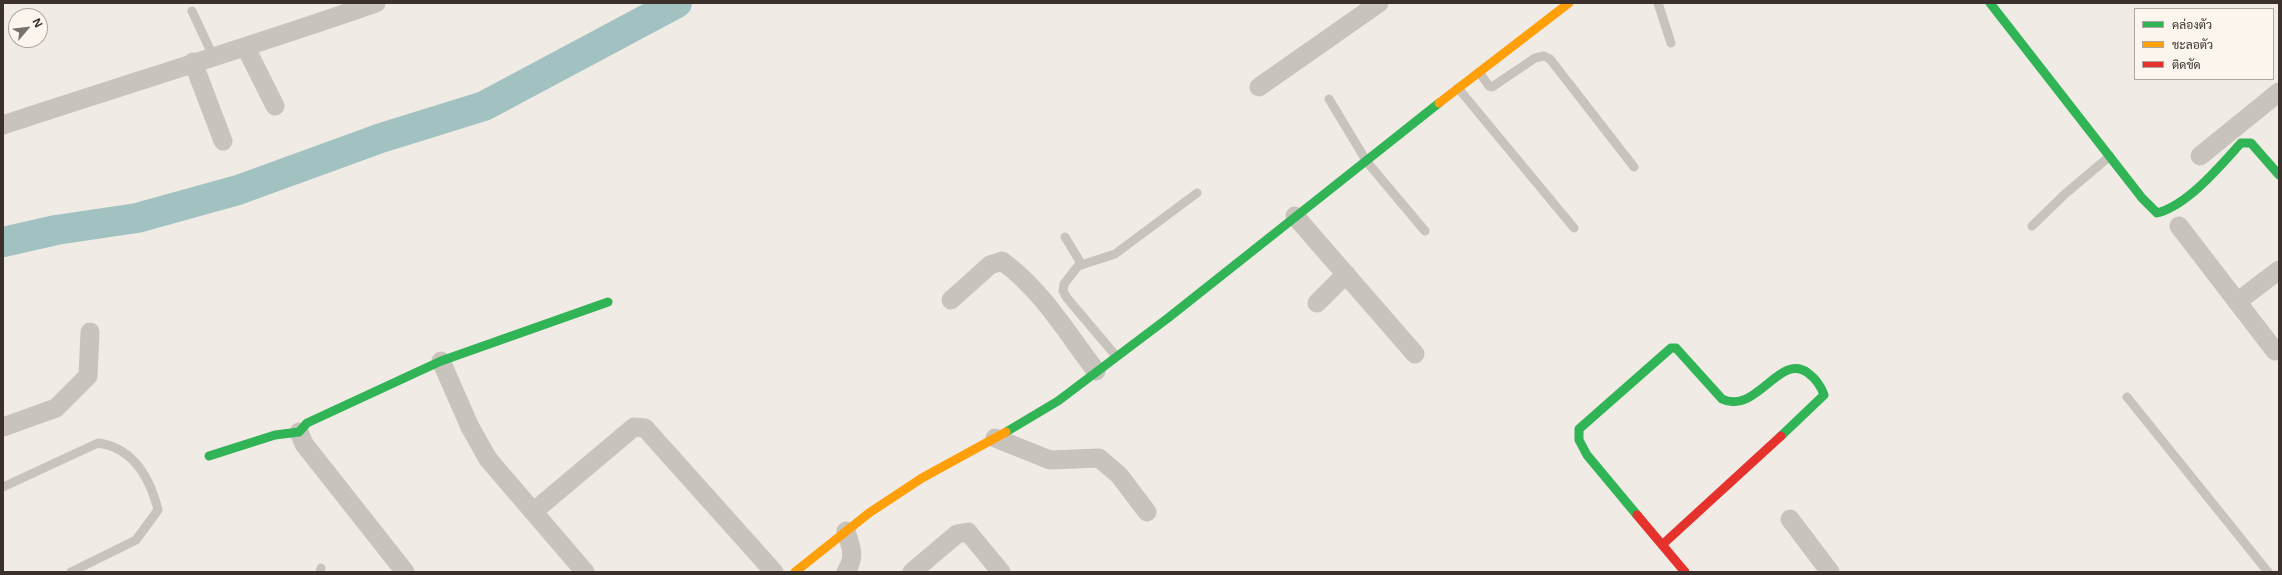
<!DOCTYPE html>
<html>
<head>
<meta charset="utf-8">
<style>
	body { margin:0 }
	#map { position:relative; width:2282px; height:575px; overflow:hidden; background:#f0ebe5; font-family:"Noto Sans",Sarabun,sans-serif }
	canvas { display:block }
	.frame { position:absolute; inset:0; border:4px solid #3b302b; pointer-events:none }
	.legend { position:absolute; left:2134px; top:8px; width:140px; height:72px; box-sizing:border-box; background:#fbf5ee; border:1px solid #aea6a0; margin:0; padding:5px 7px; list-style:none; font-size:12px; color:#3b302b }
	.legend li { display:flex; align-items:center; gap:8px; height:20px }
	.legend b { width:20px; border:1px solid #aea6a0 }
	.north { position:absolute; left:8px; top:8px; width:40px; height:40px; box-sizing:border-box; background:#fbf5ee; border:1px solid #aea6a0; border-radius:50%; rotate:62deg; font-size:11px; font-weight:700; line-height:16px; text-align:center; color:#3b302b }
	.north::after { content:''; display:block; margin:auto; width:14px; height:18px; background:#7a716c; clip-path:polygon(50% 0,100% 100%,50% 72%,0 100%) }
</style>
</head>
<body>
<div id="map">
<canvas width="2282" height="575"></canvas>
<div class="frame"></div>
<ul class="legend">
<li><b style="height:5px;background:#30b455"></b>คล่องตัว</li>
<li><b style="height:5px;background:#ff9f0a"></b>ชะลอตัว</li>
<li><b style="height:5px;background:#e5322d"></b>ติดขัด</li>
</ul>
<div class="north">N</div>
</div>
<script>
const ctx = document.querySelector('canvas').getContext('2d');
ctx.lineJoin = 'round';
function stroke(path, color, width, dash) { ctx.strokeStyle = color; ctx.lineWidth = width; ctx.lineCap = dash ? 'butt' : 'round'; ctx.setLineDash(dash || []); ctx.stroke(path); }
stroke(new Path2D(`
	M3 242 56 230 137 218 238 190 381 138 484 106 677 3`), '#a1c2c1', 30);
stroke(new Path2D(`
	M1658 3 1671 43
	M192 11 213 56
	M1479 72 1489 86 1492 87 1535 58 1544 56 1550 59 1634 167
	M1458 88 1574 228
	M1329 99 1367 162 1425 231
	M2032 226 2065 194 2110 156
	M1065 237 1082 265
	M1116 356 1067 298 1063 291 1064 284 1078 266 1115 254 1197 193
	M2127 397 2268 572
	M3 487 98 443C134 448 150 478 158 510L136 540 71 572
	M320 572 321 568`), '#c9c3be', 9);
stroke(new Path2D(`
	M246 48 275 106
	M193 62 223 141
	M1259 87 1379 3
	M3 125C127 84 252 46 376 3
	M2200 156 2279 92
	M1295 216 1415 354
	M2179 226 2275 351
	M951 300 990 265 1002 261C1041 289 1067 333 1096 371
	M2237 302 2279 270
	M1317 303 1346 274
	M441 361 470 427 488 459 585 572
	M3 427 56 408 88 376 90 332
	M299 432 304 444 405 572
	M995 438 1050 460 1099 458 1119 475 1147 512
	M533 512 634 427 645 428 774 572
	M1790 519 1830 572
	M846 572C856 555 851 548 846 531
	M912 572 957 534 968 532 1001 572`), '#c9c3be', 19);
stroke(new Path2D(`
	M1990 3 2142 198 2157 213C2188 205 2220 166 2241 143H2251L2279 175
	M1006 432 1058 401 1168 318 1439 103
	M209 456 275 435 299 432 307 423 441 361 608 302
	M1637 515 1587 455 1579 440V429L1671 348H1676L1722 399C1756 416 1780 351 1808 373 1816 379 1821 386 1824 395L1781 436`), '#30b455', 9);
stroke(new Path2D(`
	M1439 103 1569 3
	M795 572 869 513 922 478 1006 432`), '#ff9f0a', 9);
stroke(new Path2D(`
	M1637 515 1685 572
	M1662 545 1781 436`), '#e5322d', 9);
</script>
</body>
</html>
